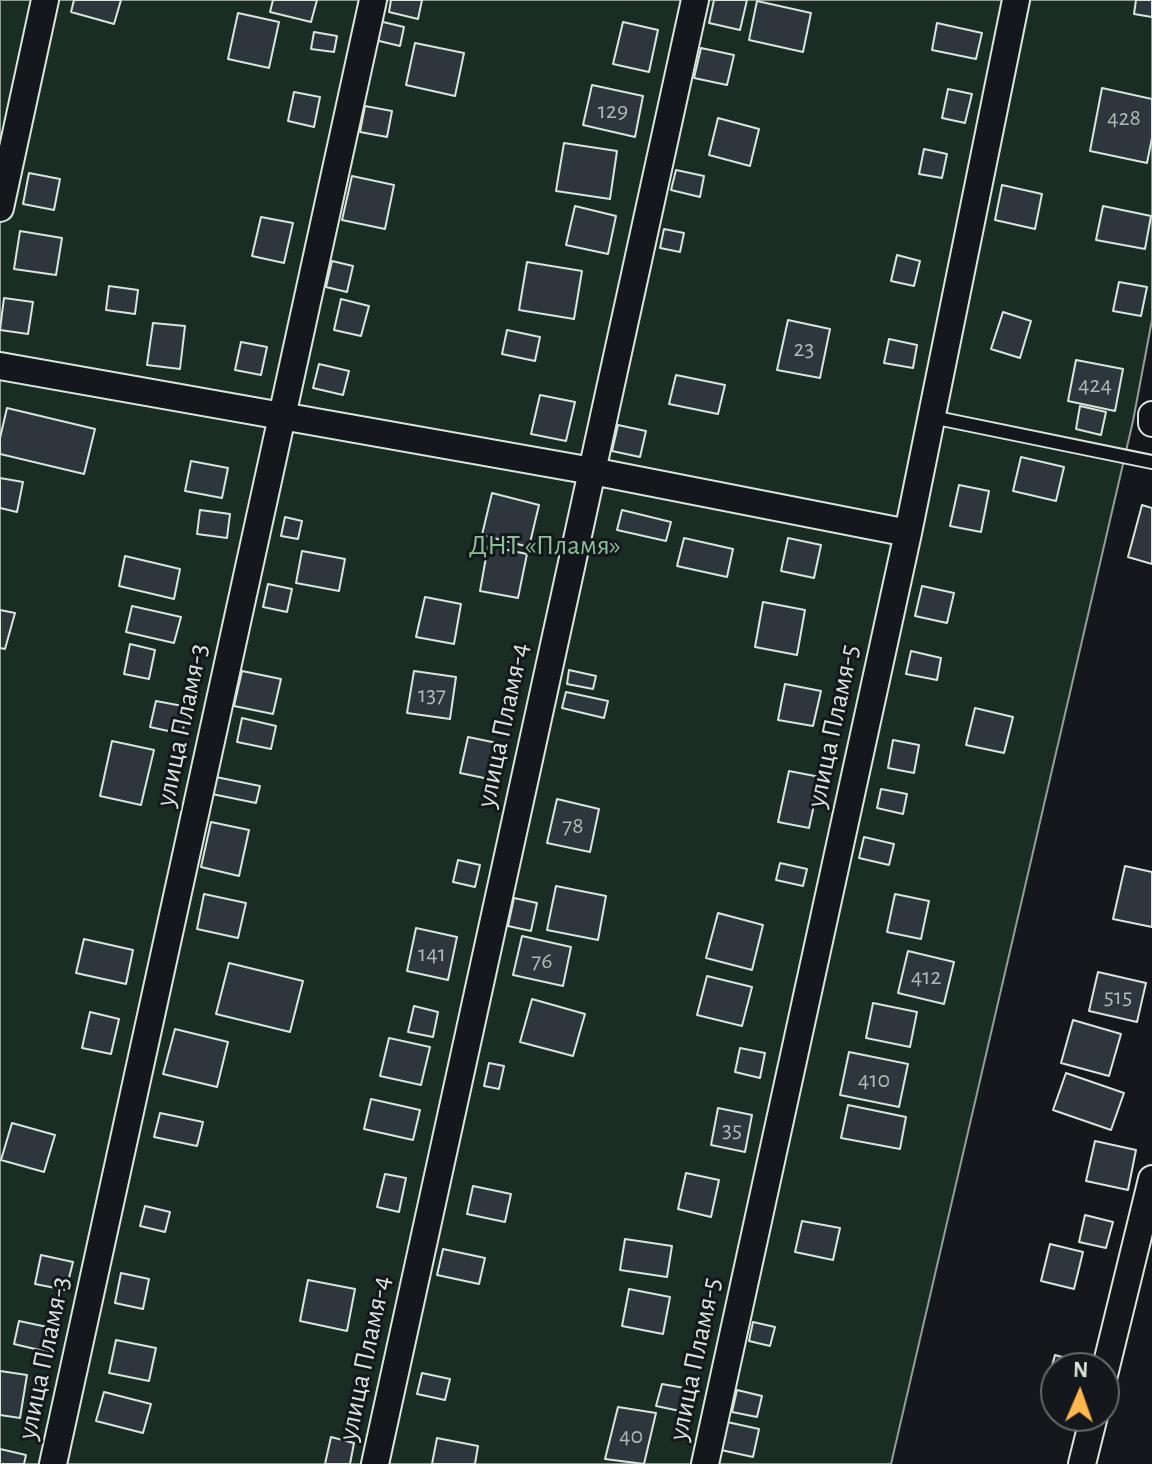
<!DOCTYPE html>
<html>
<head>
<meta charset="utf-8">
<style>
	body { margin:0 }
	#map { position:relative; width:1152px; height:1464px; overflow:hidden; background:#14181c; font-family:"Alegreya Sans",sans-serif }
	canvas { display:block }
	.north { position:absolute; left:1040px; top:1352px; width:80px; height:80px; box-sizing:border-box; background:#14181c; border:2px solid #626a69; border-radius:50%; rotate:2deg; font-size:22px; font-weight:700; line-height:32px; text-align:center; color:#d8e6dc }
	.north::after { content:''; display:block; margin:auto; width:28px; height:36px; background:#ffb74d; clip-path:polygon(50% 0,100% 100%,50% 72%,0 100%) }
</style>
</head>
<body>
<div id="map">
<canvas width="1152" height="1464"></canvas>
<div class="north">N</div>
</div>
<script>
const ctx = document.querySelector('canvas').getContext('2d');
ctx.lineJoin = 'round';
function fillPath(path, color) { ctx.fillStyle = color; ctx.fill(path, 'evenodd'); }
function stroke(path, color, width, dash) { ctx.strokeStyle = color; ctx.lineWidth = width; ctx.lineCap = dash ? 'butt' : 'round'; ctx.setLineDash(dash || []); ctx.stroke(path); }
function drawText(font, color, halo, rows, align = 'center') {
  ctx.font = font + ' "Alegreya Sans",sans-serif'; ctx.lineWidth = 6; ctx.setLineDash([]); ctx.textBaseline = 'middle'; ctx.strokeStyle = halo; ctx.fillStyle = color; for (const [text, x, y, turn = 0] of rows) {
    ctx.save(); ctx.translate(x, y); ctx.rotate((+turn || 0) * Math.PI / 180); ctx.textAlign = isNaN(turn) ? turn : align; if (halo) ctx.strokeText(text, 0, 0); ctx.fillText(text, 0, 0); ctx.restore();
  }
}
const green = new Path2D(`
	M0 0H1152V320L1133 421 891 1464H0Z`);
fillPath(green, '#1a2d24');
stroke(green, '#939e99', 2);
const building = new Path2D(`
	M74 0H121L114 24 71 12Z
	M273 0H317L311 22 270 12Z
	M391 0H422L418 19 389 12Z
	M714 0H747L740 30 709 23Z
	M1136 0H1152V17L1134 14Z
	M757 1 811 13 803 52 749 40Z
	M238 13 279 22 269 68 228 59Z
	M379 21 404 27 400 46 375 40Z
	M623 22 658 30 649 72 613 64Z
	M937 23 982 33 976 59 932 50Z
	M314 32 337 36 334 52 311 49Z
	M415 43 464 53 455 96 406 85Z
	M701 48 734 55 727 85 694 78Z
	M592 85 643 96 635 137 583 125Z
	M1102 88 1152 99V138L1147 163 1090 151Z
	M948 89 972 94 965 123 942 118Z
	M294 92 320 97 314 127 288 121Z
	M365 106 392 111 387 137 360 132Z
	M718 118 759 129 750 166 709 155Z
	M564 143 617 151 610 199 556 191Z
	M924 149 947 154 942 178 919 174Z
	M676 170 704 176 700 197 671 190Z
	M29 173 60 179 54 210 23 204Z
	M352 176 394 185 385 229 342 220Z
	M1002 185 1042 194 1035 229 995 220Z
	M575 206 616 216 608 254 566 245Z
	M1103 206 1151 216 1145 249 1096 240Z
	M261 217 293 223 284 263 252 256Z
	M664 229 684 233 680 252 660 248Z
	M20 231 62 238 56 275 14 269Z
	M897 255 920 261 914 286 891 281Z
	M332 261 353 266 347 292 326 287Z
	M527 262 582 271 574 319 519 310Z
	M1119 282 1147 287 1141 316 1113 311Z
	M109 286 138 290 135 314 106 310Z
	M4 298 33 302 28 334 0 330Z
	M341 299 369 306 361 336 334 330Z
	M1003 312 1031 321 1020 358 991 349Z
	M788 320 830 329 820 378 777 370Z
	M153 323 185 326 180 369 147 365Z
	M507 330 540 337 535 361 502 354Z
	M889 339 917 345 913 368 884 363Z
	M241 342 267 347 261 375 235 370Z
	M1076 360 1123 369 1115 411 1068 401Z
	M319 364 349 371 343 395 313 388Z
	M676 375 725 385 718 414 669 404Z
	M540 395 575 402 566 441 531 434Z
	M1080 406 1106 412 1101 435 1076 429Z
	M7 408 95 429 84 474 0 454V438Z
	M618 425 646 431 640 457 612 451Z
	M1021 457 1064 467 1056 501 1013 491Z
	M191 461 228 468 222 498 185 491Z
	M0 478 23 482 17 512 0 508Z
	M959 485 989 491 981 532 950 526Z
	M492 493 539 505 529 547 482 535Z
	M1142 505 1152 508V564L1128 557Z
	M200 510 230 514 227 538 197 534Z
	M622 510 671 522 666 541 617 530Z
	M285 517 302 521 298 539 281 536Z
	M684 538 733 549 727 577 677 566Z
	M788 538 821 545 814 578 781 571Z
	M488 546 527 554 518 598 480 591Z
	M302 551 345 559 339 591 296 583Z
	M125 556 180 569 174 599 119 586Z
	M268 584 292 589 287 612 263 607Z
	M922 586 954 593 947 623 915 616Z
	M425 597 461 604 454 644 416 637Z
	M763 602 805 610 797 655 755 647Z
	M132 606 181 617 174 643 126 632Z
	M0 610 15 613 5 649 0 648Z
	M130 644 155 650 149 679 124 674Z
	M911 651 941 658 937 680 906 674Z
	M569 670 596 676 593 689 567 684Z
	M242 671 281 679 273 714 234 706Z
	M414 671 456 677 450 719 407 713Z
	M785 684 821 691 813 726 778 720Z
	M566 692 608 701 604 718 562 708Z
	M156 701 188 707 182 734 150 727Z
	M975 708 1013 717 1004 753 966 745Z
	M242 718 276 726 271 749 237 742Z
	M468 737 497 743 489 779 460 773Z
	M893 740 919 745 914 773 888 768Z
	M112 741 154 750 141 805 100 796Z
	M789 771 820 777 809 828 778 822Z
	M216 777 260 786 256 803 212 794Z
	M881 789 907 794 903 814 877 808Z
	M557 799 599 809 590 852 547 843Z
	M211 822 249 830 239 876 201 867Z
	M864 837 894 844 889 865 859 858Z
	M458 860 480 865 475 887 453 882Z
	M780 863 807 869 803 886 776 880Z
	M1125 866 1152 872V927L1113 919Z
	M556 886 606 896 598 940 547 930Z
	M204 894 246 903 238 938 197 929Z
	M895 894 929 901 921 939 887 932Z
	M514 898 537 903 531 931 508 926Z
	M718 913 763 925 752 970 706 958Z
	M416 928 457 937 448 980 407 971Z
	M522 936 571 947 563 986 513 975Z
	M84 939 133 950 126 984 76 973Z
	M908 951 954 962 944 1004 898 993Z
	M229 963 303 981 290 1032 216 1014Z
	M1098 972 1146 983 1137 1022 1089 1011Z
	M707 976 752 987 742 1026 697 1015Z
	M532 999 585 1014 573 1056 520 1042Z
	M873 1003 917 1012 910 1047 866 1038Z
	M414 1006 438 1012 433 1037 408 1032Z
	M90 1012 119 1019 111 1054 82 1048Z
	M1073 1020 1121 1034 1109 1076 1061 1063Z
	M175 1029 228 1042 217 1087 163 1074Z
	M389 1038 430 1047 421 1085 380 1076Z
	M740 1048 765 1053 760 1078 735 1072Z
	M849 1052 908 1064 899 1107 840 1095Z
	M489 1063 504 1066 499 1089 484 1086Z
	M1066 1073 1124 1093 1111 1130 1053 1110Z
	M371 1099 420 1110 413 1140 364 1129Z
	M848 1105 906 1117 900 1149 841 1138Z
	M718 1108 752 1115 745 1152 711 1145Z
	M160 1113 203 1122 197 1146 154 1137Z
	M12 1123 55 1135 44 1172 1 1160Z
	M1095 1141 1136 1150 1128 1190 1086 1181Z
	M686 1173 719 1180 711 1217 678 1209Z
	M385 1174 406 1178 399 1212 377 1207Z
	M473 1186 511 1194 505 1222 467 1214Z
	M145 1206 170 1212 165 1232 140 1226Z
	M1085 1215 1113 1222 1106 1248 1079 1242Z
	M802 1221 840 1228 833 1260 795 1252Z
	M625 1239 672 1246 667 1277 620 1270Z
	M1050 1244 1083 1252 1074 1289 1041 1281Z
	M443 1249 485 1258 479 1284 437 1275Z
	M41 1255 73 1262 66 1290 35 1284Z
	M121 1273 149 1279 143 1309 115 1303Z
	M308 1280 355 1289 347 1331 300 1321Z
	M629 1289 670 1297 663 1334 622 1326Z
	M19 1321 57 1329 52 1353 14 1344Z
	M753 1322 775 1327 770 1346 749 1341Z
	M116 1340 156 1348 149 1381 109 1373Z
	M1055 1355 1083 1363 1082 1368H1056V1394L1045 1391Z
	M0 1371 27 1375 20 1418 0 1415Z
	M422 1373 450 1379 445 1400 417 1394Z
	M662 1384 690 1389 685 1412 656 1406Z
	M737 1390 762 1396 757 1417 732 1412Z
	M104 1392 151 1404 143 1433 96 1421Z
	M618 1407 656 1413 644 1464 605 1459Z
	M727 1422 759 1429 753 1457 721 1450Z
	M331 1437 354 1443 350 1464H325Z
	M437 1438 478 1446 475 1464H432Z
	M0 1449 26 1455 24 1464H0Z`);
fillPath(building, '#2c363c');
stroke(building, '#d8e6dc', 2);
const service = new Path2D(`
	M932 417 1152 462`);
const minor = new Path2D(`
	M0 208 45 0
	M0 366 592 471 908 533
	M1152 415V423
	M1104 1375 1152 1179
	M53 1464 373 0
	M375 1464 695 0
	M705 1464 908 533 1016 0
	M1082 1464 1094 1416`);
stroke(service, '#d8e6dc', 16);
stroke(minor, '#d8e6dc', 30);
stroke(service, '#14181c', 12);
stroke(minor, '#14181c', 26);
drawText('24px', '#adbab4', null, [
	["129",613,111],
	["428",1124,118],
	["23",804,349],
	["424",1095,385],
	["137",432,695],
	["78",573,826],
	["141",432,954],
	["76",542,961],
	["412",926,977],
	["515",1118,997],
	["410",874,1080],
	["35",732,1130],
	["40",631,1436]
]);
drawText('28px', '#8ac095', '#14181c', [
	["ДНТ «Пламя»",545,546]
]);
drawText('28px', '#d8e6dc', '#14181c', [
	["улица Пламя-3",182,725,-78],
	["улица Пламя-4",503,725,-78],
	["улица Пламя-5",833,726,-78],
	["улица Пламя-3",44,1358,-78],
	["улица Пламя-4",365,1358,-78],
	["улица Пламя-5",695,1359,-78]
]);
</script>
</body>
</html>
